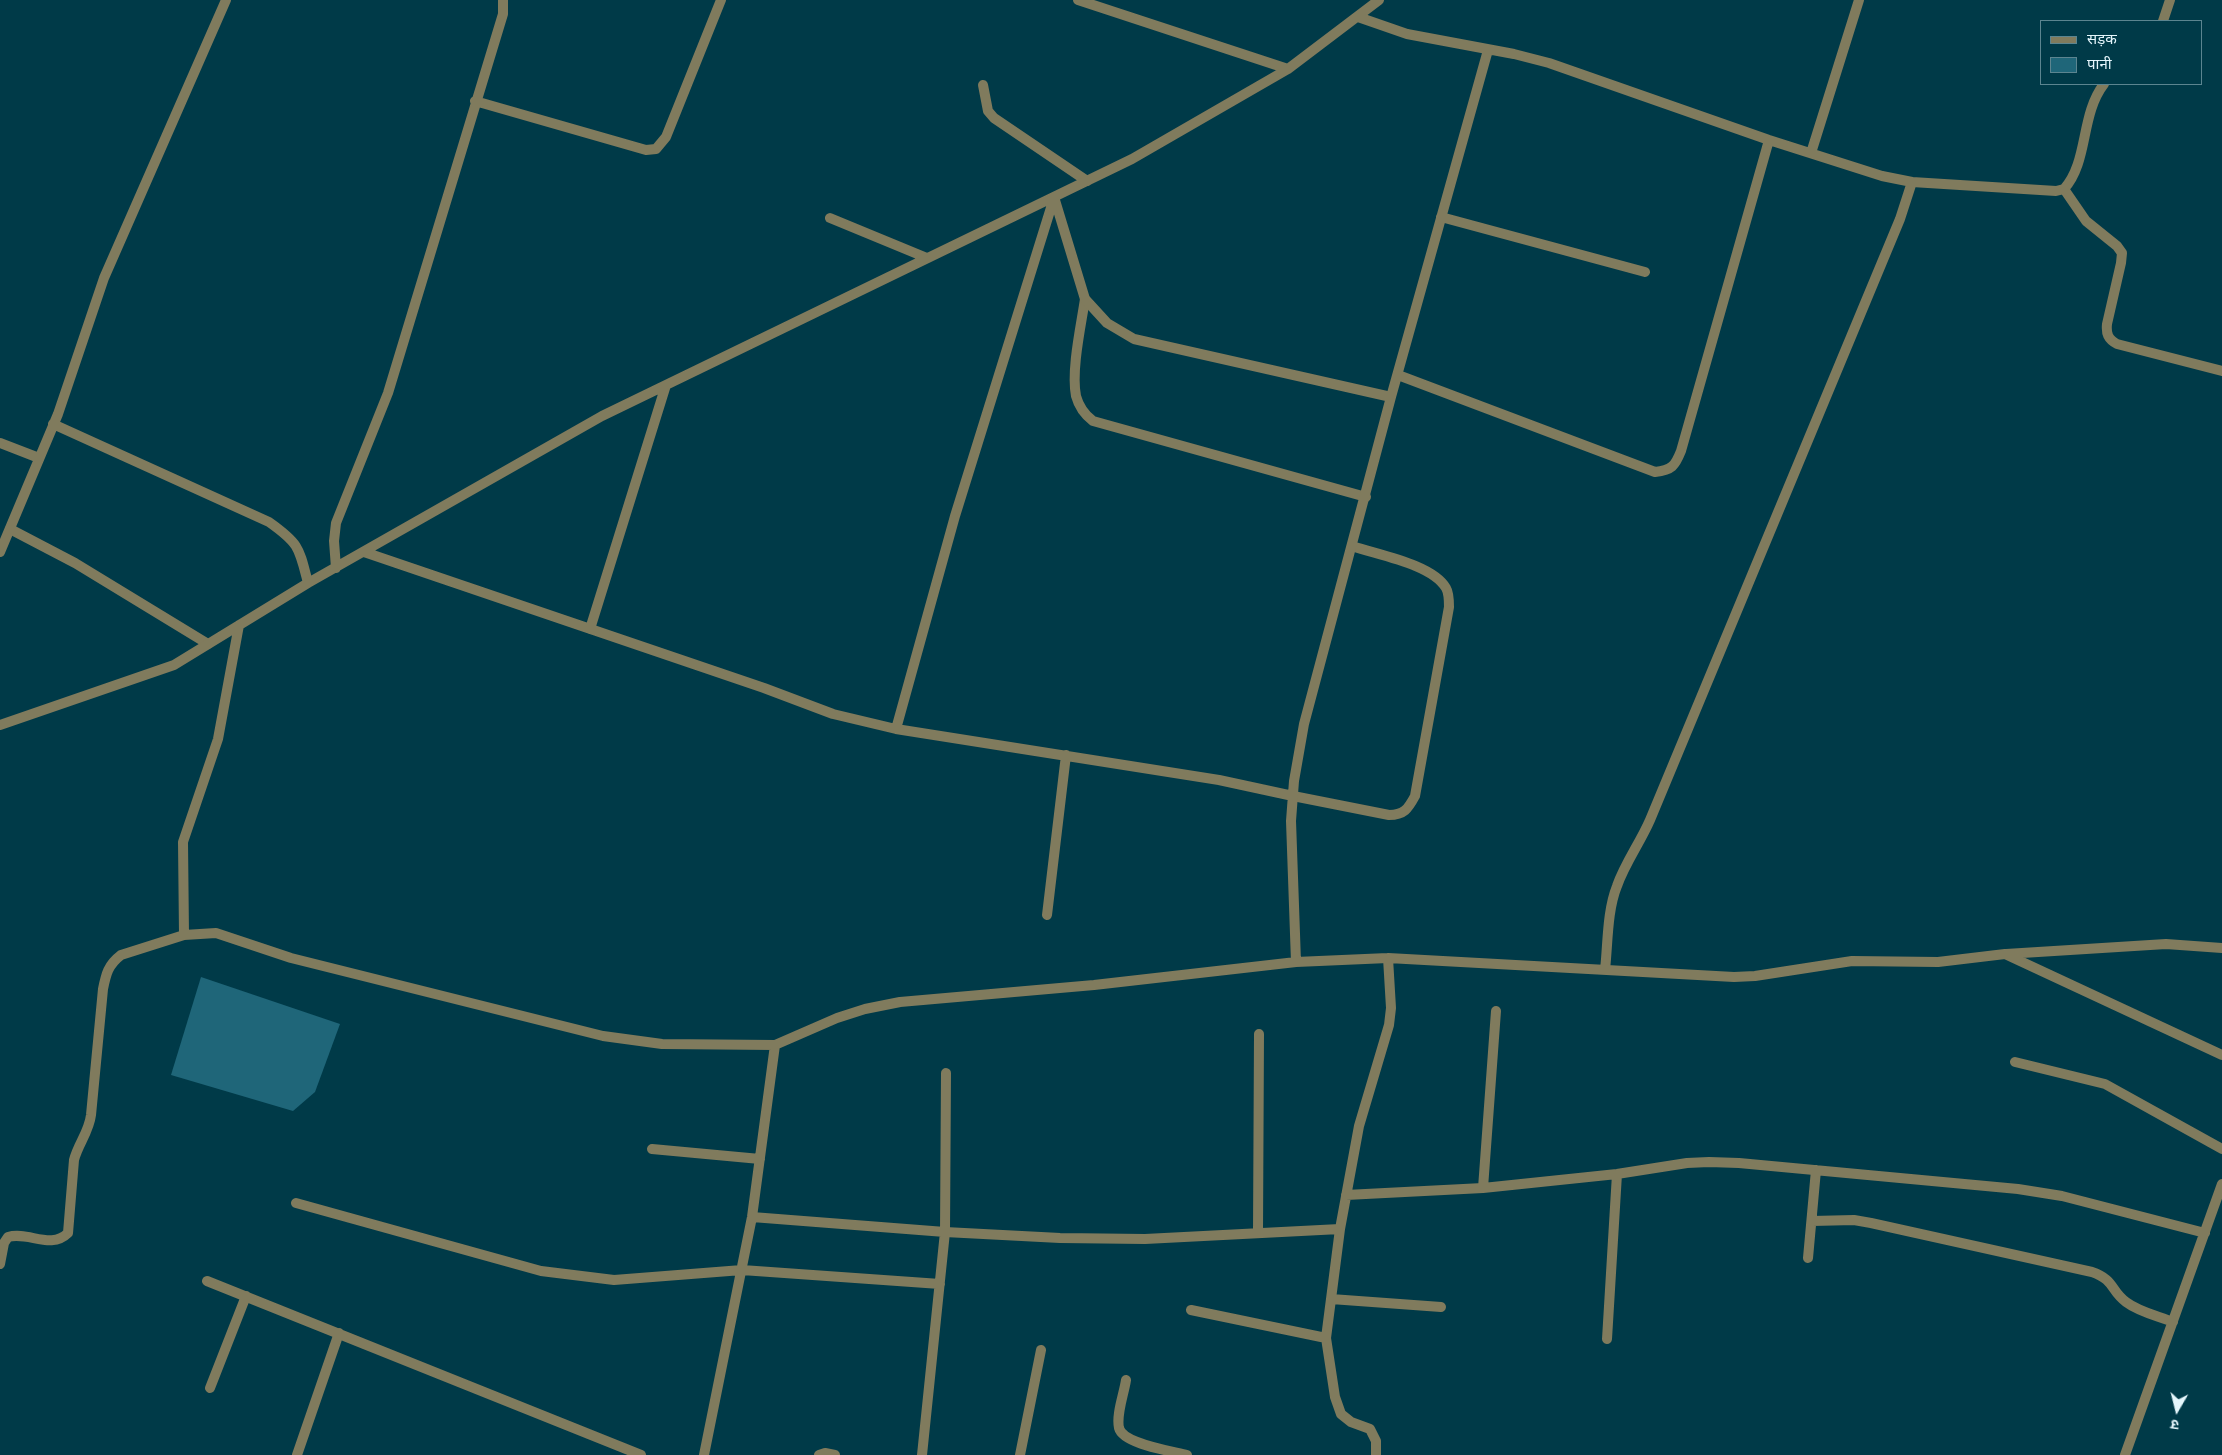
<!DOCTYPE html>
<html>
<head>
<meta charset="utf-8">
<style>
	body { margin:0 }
	#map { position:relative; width:2222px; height:1455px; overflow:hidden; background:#003a48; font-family:"Exo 2","Noto Sans Devanagari",sans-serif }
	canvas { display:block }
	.legend { position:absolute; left:2040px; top:20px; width:162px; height:65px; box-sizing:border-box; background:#003a48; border:1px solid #5c8590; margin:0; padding:6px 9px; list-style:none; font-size:15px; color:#e5f6fc }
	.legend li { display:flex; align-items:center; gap:10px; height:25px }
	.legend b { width:25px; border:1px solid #5c8590 }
	.north { position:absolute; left:2152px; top:1385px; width:50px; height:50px; -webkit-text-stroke:4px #003a48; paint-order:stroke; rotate:188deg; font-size:14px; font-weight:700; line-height:20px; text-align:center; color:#e5f6fc }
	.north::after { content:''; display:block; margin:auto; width:18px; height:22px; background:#e5f6fc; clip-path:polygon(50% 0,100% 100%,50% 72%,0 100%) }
</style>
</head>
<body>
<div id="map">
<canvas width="2222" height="1455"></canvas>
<ul class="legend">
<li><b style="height:6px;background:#807b5d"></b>सड़क</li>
<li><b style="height:14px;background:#1f6679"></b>पानी</li>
</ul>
<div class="north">उ</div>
</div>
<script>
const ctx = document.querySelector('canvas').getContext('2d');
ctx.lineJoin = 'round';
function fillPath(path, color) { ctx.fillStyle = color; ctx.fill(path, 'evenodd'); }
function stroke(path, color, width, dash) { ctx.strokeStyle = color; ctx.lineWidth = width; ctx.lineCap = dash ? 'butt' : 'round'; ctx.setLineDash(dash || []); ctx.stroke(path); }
fillPath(new Path2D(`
	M201 977 340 1024 315 1092 293 1111 171 1075Z`), '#1f6679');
stroke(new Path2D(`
	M983 85 988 111 994 118 1087 181
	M1085 299C1081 326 1071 370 1076 396 1079 407 1085 415 1093 421L1366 497
	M10 529 75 563 208 644
	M1293 796 1389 815C1404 815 1408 809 1415 796L1449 607C1449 601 1449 593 1446 588 1432 564 1378 555 1352 546`), '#807b5d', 10);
stroke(new Path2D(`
	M1078 0 1288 69
	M1358 17 1407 34 1514 54 1549 63 1769 140 1882 176 1912 182
	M2163 21 2170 0
	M475 101 646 150 656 149 666 137 721 0
	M1811 153 1859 0
	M2064 189 2086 221 2117 246 2122 253 2121 263 2107 324C2106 334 2108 339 2117 344L2222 371
	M1054 197 1085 299 1107 323 1134 339 1391 397 1304 724 1294 781 1291 821 1296 962
	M1441 217 1645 272
	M830 218 927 258
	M1398 375 1655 472C1672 470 1675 466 1681 451L1769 140
	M1391 397 1488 50
	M53 424 269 522C300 544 299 548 308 583
	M0 443 39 458
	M0 552 58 414 104 278 226 0
	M364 552 764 688 833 714 896 729 1219 780 1293 796
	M336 568 334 541 336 523 388 393 503 14V0
	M590 629 666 385
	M0 725 174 665 308 583 602 416 1132 159 1288 69 1379 0
	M896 729 955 516 1054 198
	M1047 915 1066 755
	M184 935 183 842 218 739 239 625
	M2006 954 2166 944 2222 948
	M1605 970C1608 943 1607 911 1617 886 1625 863 1640 843 1650 820L1900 219 1912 182 2056 191 2064 189C2089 161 2080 115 2104 84
	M2015 1062 2105 1084 2222 1149
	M652 1149 760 1159
	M1483 1188 1496 1011
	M1346 1195 1483 1188 1617 1174 1687 1163 1709 1162 1739 1163 2018 1189 2062 1196 2205 1233
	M296 1203 541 1271 614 1280 742 1270 940 1284
	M752 1217 945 1232 1060 1238 1145 1239 1340 1229
	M1812 1221 1854 1220 1871 1223 2092 1272C2115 1280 2110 1290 2126 1302 2139 1312 2158 1316 2173 1322
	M1258 1232 1259 1034
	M1808 1258 1816 1170
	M0 1264 4 1243 8 1237C28 1231 51 1250 68 1233L74 1160C78 1144 89 1132 91 1115L103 989C106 974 108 965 121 955L184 935 216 933 291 958 603 1036 662 1044 775 1045 837 1018 865 1009 900 1002 1094 985 1296 962 1388 958 1734 977 1755 976 1852 961 1938 962 2005 954 2222 1055
	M207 1281 641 1455
	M1331 1299 1441 1307
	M1191 1310 1326 1338
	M1607 1339 1617 1174
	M1126 1380C1124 1394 1116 1414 1119 1428 1123 1444 1171 1451 1187 1455
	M210 1388 246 1296
	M297 1455 339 1333
	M704 1455 752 1217 775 1045
	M819 1455 825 1453 835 1455
	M922 1455 945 1232 946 1073
	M1020 1455 1041 1350
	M1376 1455V1441L1370 1429 1351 1422 1341 1414 1335 1397 1326 1338 1340 1229 1359 1126 1389 1025 1391 1008 1388 958
	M2125 1455 2222 1184`), '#807b5d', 10);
</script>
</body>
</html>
